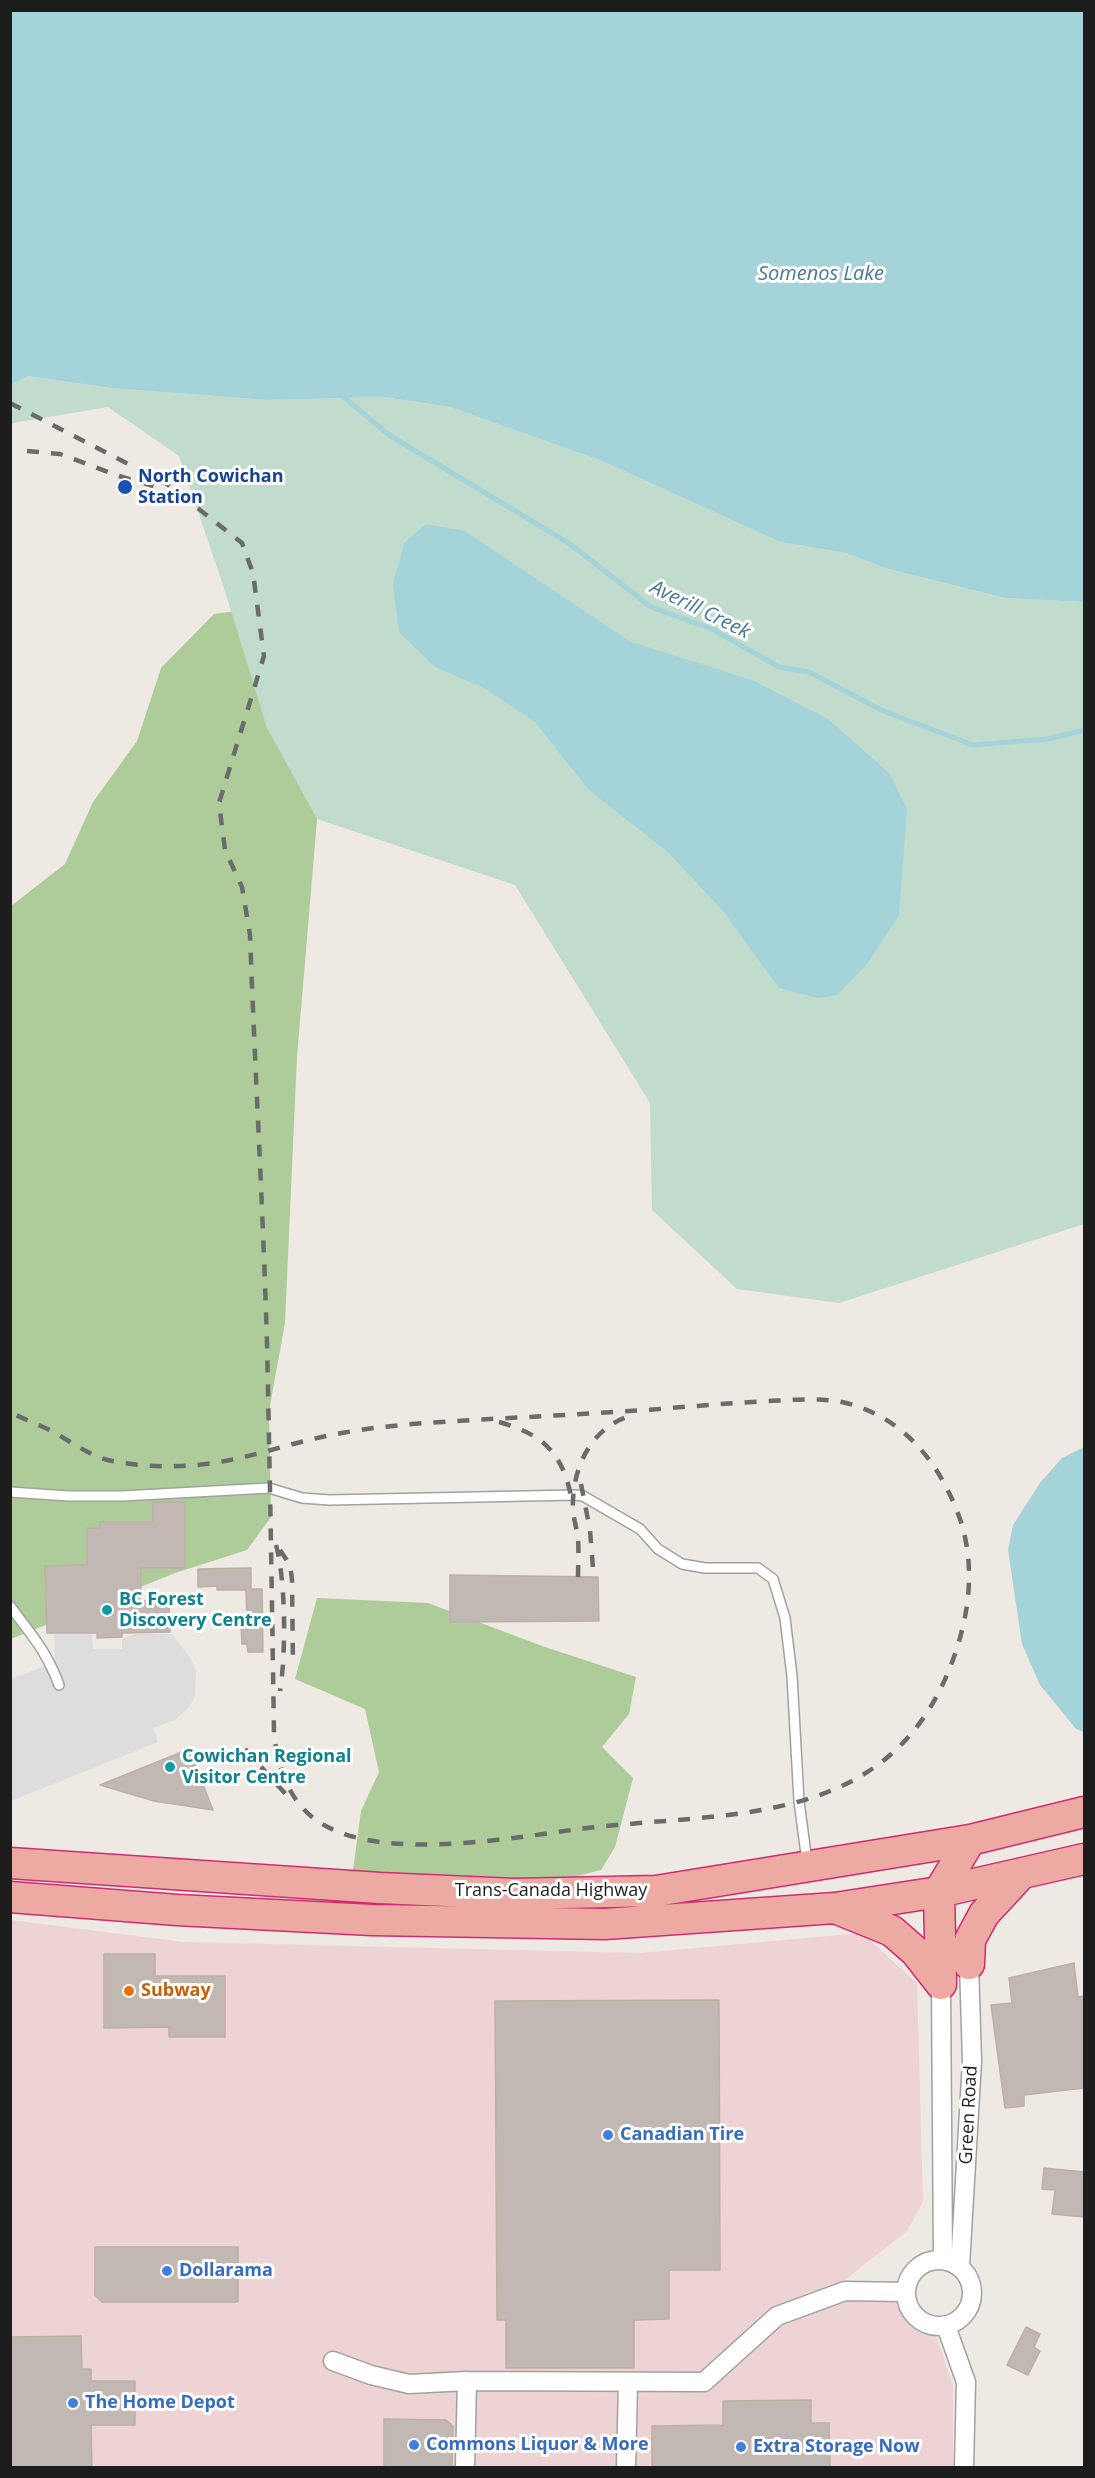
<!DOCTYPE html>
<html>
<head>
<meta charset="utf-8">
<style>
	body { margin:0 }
	#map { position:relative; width:1095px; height:2478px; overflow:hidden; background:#eee9e3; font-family:"Open Sans",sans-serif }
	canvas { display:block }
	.frame { position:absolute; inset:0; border:12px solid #1d1d1d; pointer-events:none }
</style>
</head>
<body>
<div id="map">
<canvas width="1095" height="2478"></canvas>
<div class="frame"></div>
</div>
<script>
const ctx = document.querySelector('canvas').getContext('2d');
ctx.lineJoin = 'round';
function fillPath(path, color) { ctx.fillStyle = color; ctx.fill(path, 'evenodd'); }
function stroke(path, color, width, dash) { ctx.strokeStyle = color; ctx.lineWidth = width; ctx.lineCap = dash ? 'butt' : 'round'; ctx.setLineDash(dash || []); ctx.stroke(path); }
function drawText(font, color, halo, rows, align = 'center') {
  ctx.font = font + ' "Open Sans",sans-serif'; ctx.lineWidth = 6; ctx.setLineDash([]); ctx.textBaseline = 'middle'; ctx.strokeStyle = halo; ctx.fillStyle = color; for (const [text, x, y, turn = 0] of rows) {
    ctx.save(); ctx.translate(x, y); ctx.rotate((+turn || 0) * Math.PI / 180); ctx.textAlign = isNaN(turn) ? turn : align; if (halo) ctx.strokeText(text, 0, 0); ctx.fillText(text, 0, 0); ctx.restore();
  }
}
fillPath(new Path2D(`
	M11 1920 184 1942 640 1953 862 1933 917 1983 923 2202 907 2231 837 2286 840 2301H894L901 2313 919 2332 936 2336 953 2385V2467L11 2468Z`), '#eed3d4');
fillPath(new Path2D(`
	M286 604 322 761 297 1056 285 1323 269 1411 271 1517 247 1550 175 1573 11 1639V906L65 864 93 802 137 741 161 668 214 614Z
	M317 1598 428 1603 542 1646 636 1677 629 1714 602 1747 633 1778 615 1847 601 1870 558 1881 362 1887 353 1870 361 1811 379 1772 365 1709 295 1679Z`), '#adcc99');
fillPath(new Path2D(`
	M28 376 110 388 267 400 383 397 450 407 602 461 780 542 846 553 888 569 1005 598 1084 602V1224L839 1303 737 1289 652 1210 650 1103 515 885 317 819 267 728 224 588 179 456 108 407 13 423 11 425V385Z`), '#c1dbcc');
fillPath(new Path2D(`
	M54 1634H92L93 1649H122V1639L136 1634H172L191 1659 196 1671 195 1697 189 1707 175 1720 153 1728 158 1742 11 1801 10 1679 51 1664 55 1657Z`), '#ddd');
fillPath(new Path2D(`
	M11 10 1084 11V602L1005 598 888 569 846 553 780 542 602 461 450 407 383 397 267 400 110 388 28 376 11 385Z
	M426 524 465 531 629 641 754 681 828 719 890 774 907 810 899 915 867 964 837 995 818 998 779 988 723 911 669 853 589 790 535 722 486 689 435 667 399 632 393 585 404 543Z
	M1084 1447V1732L1076 1729 1040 1685 1022 1644 1008 1550 1013 1525 1040 1483 1062 1458Z`), '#a5d3da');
stroke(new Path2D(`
	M344 397 389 435 570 544 651 607 712 629 779 667 809 672 881 710 973 745 1047 739 1084 730`), '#a5d3da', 5);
const building = new Path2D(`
	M153 1502H185V1568H141V1601L169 1600 170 1632 122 1633V1637L97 1638V1633H47L45 1566 87 1565V1528H100V1522H153Z
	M251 1568V1589H262L263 1652H248L247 1644H242L241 1623 247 1622 246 1590H217V1586L198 1587V1569Z
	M450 1575 598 1577 599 1621 450 1622Z
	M189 1749 213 1810 154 1801 100 1785Z
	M104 1954H155V1976H225V2037H169V2027L104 2028Z
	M1074 1963 1078 1997 1084 1996V2088L1024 2095V2106L1005 2108 991 2005 1012 2003 1009 1978Z
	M719 2000 720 2270H669V2319L634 2320V2368H506V2320H497L495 2001Z
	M1044 2168 1084 2172V2217L1052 2214 1055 2190 1042 2189Z
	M95 2247H238V2302H102L95 2295Z
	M1026 2327 1040 2334 1034 2347 1040 2351 1028 2375 1007 2365Z
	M81 2336 82 2369H91V2381H135V2425H91L92 2468H10V2337Z
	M811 2400V2423H829L830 2468H652V2426L723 2425V2401Z
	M384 2419 446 2420 453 2426 452 2468H384Z`);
fillPath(building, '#c2b8b3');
stroke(building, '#bfaea6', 1.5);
const service = new Path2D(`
	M10 1492 69 1496H122L269 1488 302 1498 329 1500 575 1495 583 1496 640 1529 658 1549 682 1564 705 1568H758L773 1579 785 1618 792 1676 799 1801 807 1862
	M10 1606C31 1634 47 1652 59 1685`);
const minor = new Path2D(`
	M941 1984 943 2259
	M906 2293a33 33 0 1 1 66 0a33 33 0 1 1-66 0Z
	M960 2266 972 2061 969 1964
	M946 2326 966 2382 964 2468
	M333 2361 371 2375 409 2384 467 2381 704 2382 777 2316 845 2291 904 2292
	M465 2468 467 2381
	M626 2468 628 2383`);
const trunk = new Path2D(`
	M10 1863 380 1888 514 1894 656 1891 970 1840 1084 1812
	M10 1897 177 1910 372 1920 605 1924 835 1908 939 1892 1084 1859
	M835 1908 892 1931 916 1952 941 1984
	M969 1964 970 1940 984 1914 1021 1874
	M941 1984 939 1892 970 1840`);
stroke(service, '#a1a1a1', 12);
stroke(minor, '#a1a1a1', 21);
stroke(trunk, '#d12b74', 33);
stroke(service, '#fff', 9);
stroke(minor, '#fff', 18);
stroke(trunk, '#edaaa2', 30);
stroke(new Path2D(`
	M10 403 167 484 242 543 253 573 264 656 219 803 225 850 242 887 250 935C255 1071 263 1207 267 1344 270 1474 272 1604 274 1734 278 1770 291 1807 324 1825 387 1861 510 1838 579 1829 729 1810 894 1832 955 1654 970 1610 975 1564 960 1519 942 1468 909 1423 856 1406 828 1396 798 1400 768 1401 731 1403 695 1406 659 1409 603 1413 547 1416 490 1419 441 1422 391 1424 342 1433 287 1442 234 1466 177 1466 156 1467 129 1465 108 1460 89 1455 73 1443 55 1433 41 1425 25 1420 10 1412
	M27 451 60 454 119 476 160 488
	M499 1422C542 1434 562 1452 571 1496
	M581 1484 590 1530 593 1568
	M276 1545C286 1581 286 1655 280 1691
	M280 1550 290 1565 292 1579 293 1666
	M578 1577C578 1564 579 1551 578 1539 577 1530 574 1520 573 1511 571 1469 591 1426 633 1415
	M245 1749 291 1800`), '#6b6b6b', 4.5, [12, 12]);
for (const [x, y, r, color] of [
	[125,487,8,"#1a4fb4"],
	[107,1610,6,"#0f9aa8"],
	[170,1767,6,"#0f9aa8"],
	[129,1991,6,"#e8710a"],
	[608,2135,6,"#3f7fe0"],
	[167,2271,6,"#3f7fe0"],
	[73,2403,6,"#3f7fe0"],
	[414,2445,6,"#3f7fe0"],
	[741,2447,6,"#3f7fe0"]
]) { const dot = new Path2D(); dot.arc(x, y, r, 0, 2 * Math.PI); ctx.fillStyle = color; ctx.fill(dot); stroke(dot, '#fff', 2); }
drawText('bold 18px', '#164399', '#fff', [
	["North Cowichan",138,477],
	["Station",138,498]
], 'left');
drawText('bold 18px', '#0d838f', '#fff', [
	["BC Forest",119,1600],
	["Discovery Centre",119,1621],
	["Cowichan Regional",182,1757],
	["Visitor Centre",182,1778]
], 'left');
drawText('18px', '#1d1d1d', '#fff', [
	["Trans-Canada Highway",551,1891],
	["Green Road",969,2115,-87]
]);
drawText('bold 18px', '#c56008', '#fff', [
	["Subway",141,1991]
], 'left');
drawText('bold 18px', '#366cbe', '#fff', [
	["Canadian Tire",620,2135],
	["Dollarama",179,2271],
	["The Home Depot",85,2403],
	["Commons Liquor & More",426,2445],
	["Extra Storage Now",753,2447]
], 'left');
drawText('italic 20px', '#477899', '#fff', [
	["Somenos Lake",821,274],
	["Averill Creek",700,610,26]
]);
</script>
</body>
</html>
